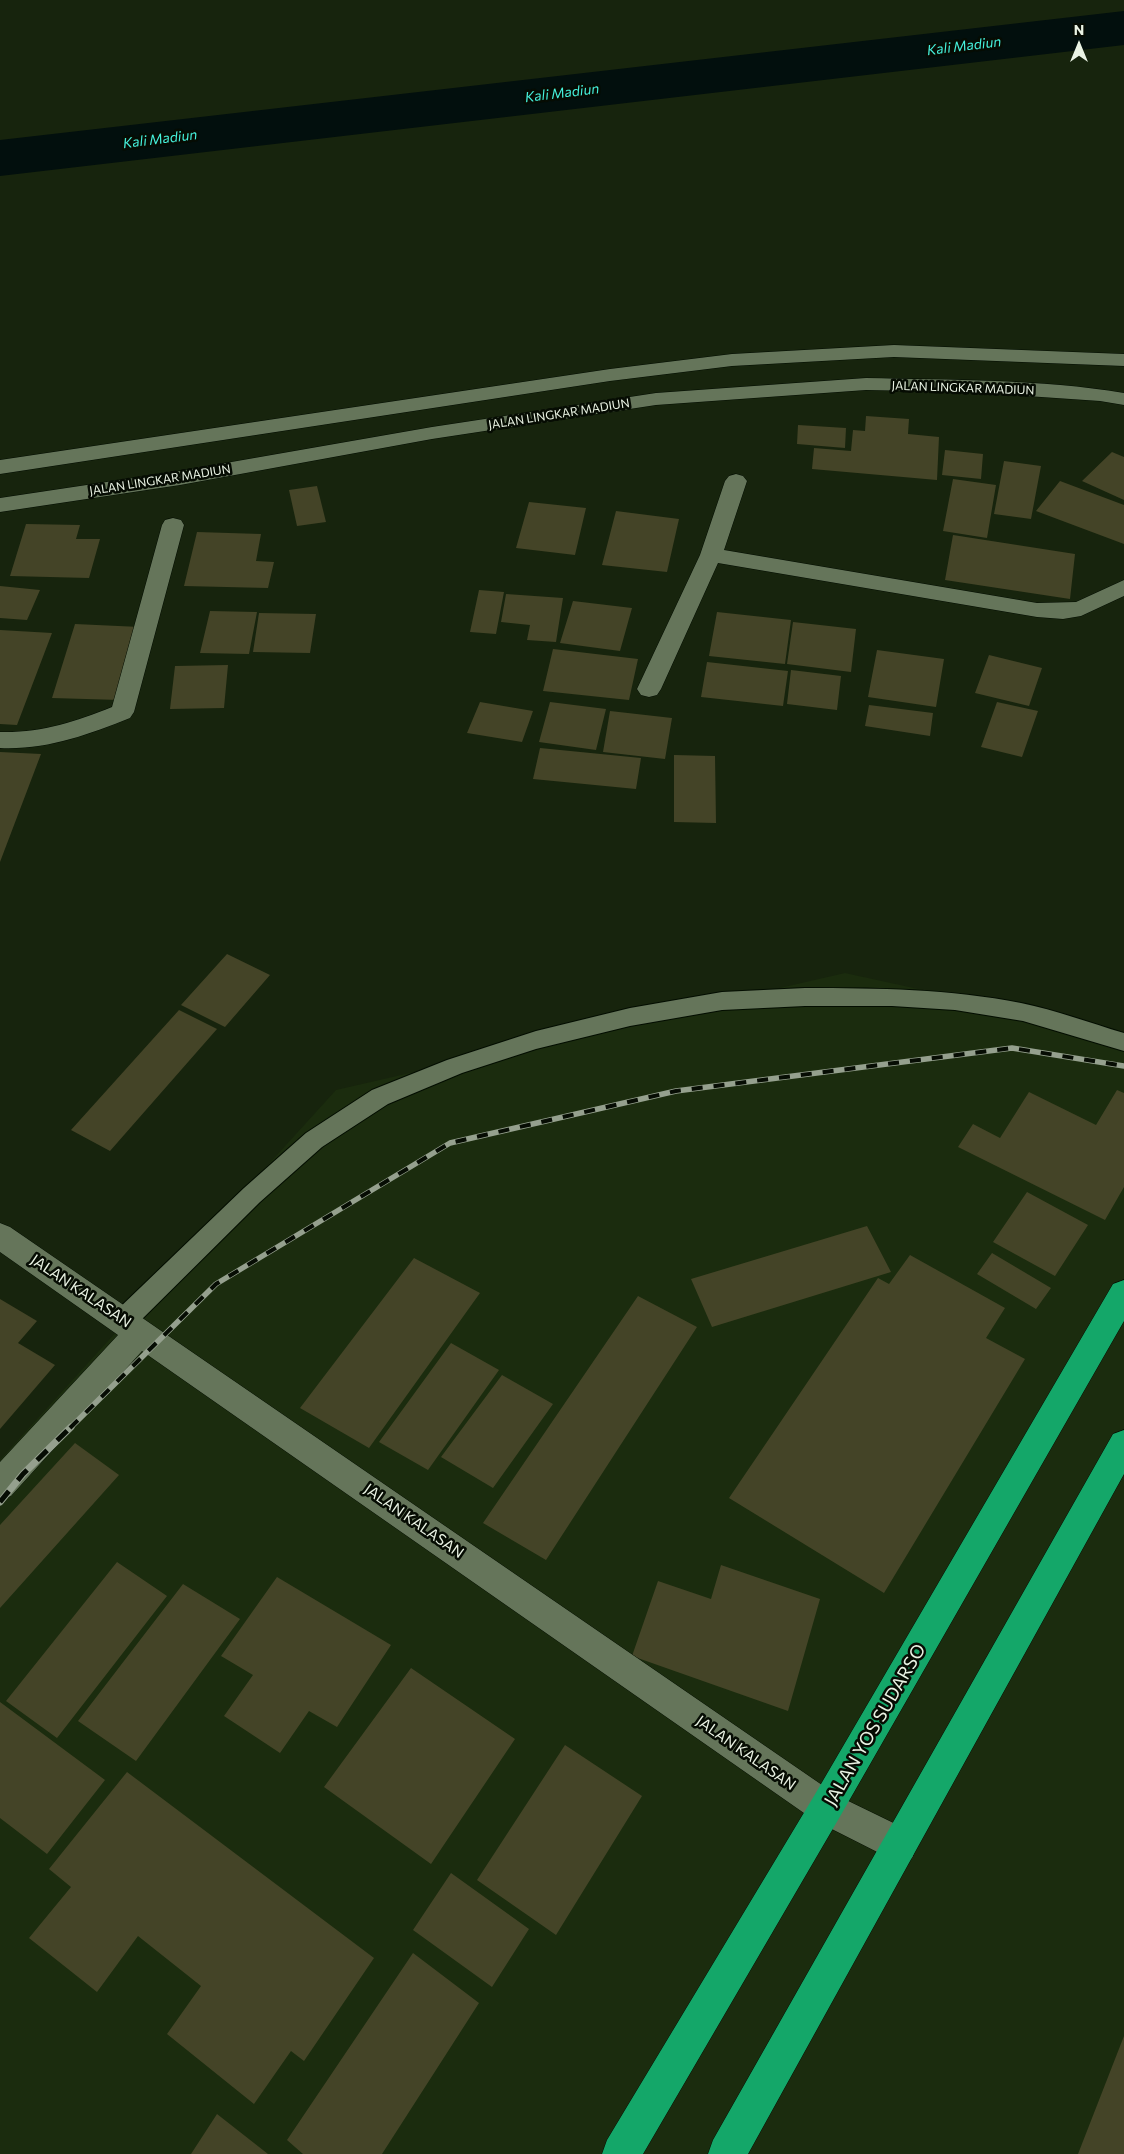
<!DOCTYPE html>
<html>
<head>
<meta charset="utf-8">
<style>
	body { margin:0 }
	#map { position:relative; width:1124px; height:2154px; overflow:hidden; background:#17240d; font-family:Commissioner,sans-serif }
	canvas { display:block }
	.north { position:absolute; left:1054px; top:20px; width:50px; height:50px; -webkit-text-stroke:4px #060c03; paint-order:stroke; rotate:0deg; font-size:14px; font-weight:700; line-height:20px; text-align:center; color:#eaf3e4 }
	.north::after { content:''; display:block; margin:auto; width:18px; height:22px; background:#eaf3e4; clip-path:polygon(50% 0,100% 100%,50% 72%,0 100%) }
</style>
</head>
<body>
<div id="map">
<canvas width="1124" height="2154"></canvas>
<div class="north">N</div>
</div>
<script>
const ctx = document.querySelector('canvas').getContext('2d');
ctx.lineJoin = 'round';
function fillPath(path, color) { ctx.fillStyle = color; ctx.fill(path, 'evenodd'); }
function stroke(path, color, width, dash) { ctx.strokeStyle = color; ctx.lineWidth = width; ctx.lineCap = dash ? 'butt' : 'round'; ctx.setLineDash(dash || []); ctx.stroke(path); }
function drawText(font, color, halo, rows, align = 'center') {
  ctx.font = font + ' Commissioner,sans-serif'; ctx.lineWidth = 5; ctx.setLineDash([]); ctx.textBaseline = 'middle'; ctx.strokeStyle = halo; ctx.fillStyle = color; for (const [text, x, y, turn = 0] of rows) {
    ctx.save(); ctx.translate(x, y); ctx.rotate((+turn || 0) * Math.PI / 180); ctx.textAlign = isNaN(turn) ? turn : align; if (halo) ctx.strokeText(text, 0, 0); ctx.fillText(text, 0, 0); ctx.restore();
  }
}
fillPath(new Path2D(`
	M845 973 1124 1034V2154H0V1460L336 1090Z`), '#1b2c0e');
fillPath(new Path2D(`
	M1124 11V45L0 176V140Z`), '#020f0d');
fillPath(new Path2D(`
	M866 416 909 419 908 434 939 437 937 480 812 469 814 448 851 451 853 430 865 431Z
	M798 425 846 428 845 448 797 444Z
	M945 450 983 454 981 479 942 475Z
	M1112 452 1124 457V500L1082 481Z
	M1004 461 1041 466 1031 519 994 514Z
	M953 479 996 485 987 538 943 531Z
	M1060 481 1124 505V544L1036 511Z
	M317 486 326 522 297 526 289 490Z
	M529 502 586 508 575 555 516 548Z
	M616 511 679 519 667 572 602 565Z
	M26 524 80 525 76 539H100L89 578 10 576Z
	M197 532 261 534 256 561 274 562 268 588 184 586Z
	M953 535 1075 554 1070 599 945 580Z
	M0 586 40 590 27 620 0 618Z
	M479 590 504 592 496 634 470 632Z
	M506 594 563 598 556 642 527 640 530 625 501 622Z
	M573 601 632 608 620 651 560 643Z
	M210 611 257 612 249 654 200 653Z
	M717 612 791 620 785 664 709 656Z
	M259 613 316 614 310 653 253 652Z
	M793 622 856 629 851 672 787 664Z
	M75 624 140 627 120 700 52 698Z
	M0 630 52 633 17 725 0 724Z
	M553 649 638 659 629 700 543 691Z
	M877 650 944 659 936 707 868 697Z
	M989 655 1042 668 1029 706 975 693Z
	M707 662 788 671 783 706 701 697Z
	M228 665 224 708 170 709 175 666Z
	M791 670 841 676 837 710 787 704Z
	M480 702 533 711 522 742 467 733Z
	M550 702 606 709 596 750 539 742Z
	M997 702 1038 711 1022 757 981 747Z
	M869 705 933 713 930 736 865 726Z
	M610 711 672 718 665 759 603 752Z
	M540 748 641 758 636 789 533 779Z
	M0 752 41 754 0 862Z
	M674 755 715 756 716 823 674 822Z
	M227 954 270 975 225 1027 181 1005Z
	M179 1010 217 1029 110 1151 71 1130Z
	M1117 1090 1124 1093V1187L1105 1220 958 1147 973 1124 1000 1138 1029 1092 1096 1125Z
	M1027 1192 1088 1225 1055 1276 993 1242Z
	M867 1226 891 1272 712 1327 691 1279Z
	M992 1253 1051 1288 1036 1309 977 1274Z
	M910 1255 1005 1308 986 1338 1025 1359 884 1593 729 1498 878 1278 889 1284Z
	M414 1258 480 1293 369 1448 300 1408Z
	M638 1296 697 1327 546 1560 483 1523Z
	M0 1299 37 1321 18 1343 55 1365 0 1429Z
	M451 1343 499 1370 428 1470 379 1442Z
	M502 1375 553 1404 493 1488 441 1457Z
	M75 1443 119 1475 0 1608V1525Z
	M117 1562 167 1596 57 1738 6 1701Z
	M721 1565 820 1599 788 1711 632 1656 658 1581 711 1599Z
	M277 1577 391 1645 337 1727 309 1711 280 1753 224 1716 253 1675 221 1656Z
	M183 1584 240 1619 136 1761 78 1721Z
	M411 1668 515 1739 431 1864 324 1787Z
	M0 1702 105 1780 47 1854 0 1818Z
	M565 1745 642 1796 556 1935 477 1880Z
	M127 1772 374 1958 304 2061 291 2051 254 2104 167 2034 201 1986 138 1936 97 1992 29 1938 71 1887 49 1869Z
	M451 1873 529 1929 492 1987 413 1930Z
	M413 1953 479 2003 382 2154H303L287 2140Z
	M1124 2036V2154H1078Z
	M217 2114 268 2154H191Z`), '#444427');
const lane = new Path2D(`
	M805 988C878 988 950 989 1021 1003 1056 1010 1090 1023 1124 1033V1051L1023 1021 955 1010 892 1006H805L722 1010 630 1026 536 1049 462 1073 388 1104 322 1147 260 1202 133 1328 124 1331 115 1328 112 1320 115 1312 244 1188 306 1133 372 1090 447 1060 536 1031 630 1008 722 992Z`);
const street = new Path2D(`
	M736 474 743 476 747 481 724 550 1037 603 1076 602 1124 580V596L1081 616 1063 619 1037 617 718 563 661 689 657 695 649 697 641 695 637 689 700 555 725 481 729 476Z
	M173 518 181 520 184 525 134 712 130 718C87 735 47 750 0 748V732C41 733 74 722 112 707L162 525 165 520Z
	M0 1223 10 1227 838 1796 912 1832 917 1845 912 1858 899 1863 814 1820 142 1351 11 1496 0 1500V1462L118 1335 0 1252Z`);
const secondary = new Path2D(`
	M894 345 1124 354V366L894 357 732 366 610 381 0 474V460L610 369 732 354Z
	M866 378C950 380 1041 379 1124 393V405L1100 401 968 392 866 390 656 405 432 439 180 485 0 512V498L180 471 432 427 656 393Z`);
const highway = new Path2D(`
	M1124 1280V1321L838 1820 643 2154H602L607 2140 814 1796 1113 1284Z
	M1124 1430V1474L748 2154H708L713 2140 1113 1434Z`);
stroke(lane, '#030d00', 2);
stroke(street, '#030d00', 1);
stroke(secondary, '#030d00', 1);
stroke(highway, '#030d00', 1);
fillPath(lane, '#65755a');
fillPath(street, '#65755a');
fillPath(secondary, '#65755a');
fillPath(highway, '#14a769');
const railFar1 = new Path2D(`
	M70 1428 216 1284 450 1143 676 1091 1012 1048 1124 1066`);
const rail = new Path2D(`
	M0 1502 23 1474 71 1427`);
stroke(railFar1, '#95a08e', 5.5);
stroke(rail, '#95a08e', 7);
stroke(railFar1, '#060c03', 4, [11]);
stroke(rail, '#060c03', 5, [14]);
drawText('12px', '#eaf3e4', '#060c03', [
	["JALAN LINGKAR MADIUN",963,388,2],
	["JALAN LINGKAR MADIUN",559,414,-9],
	["JALAN LINGKAR MADIUN",160,480,-9]
]);
drawText('italic 14px', '#46f2dd', '#060c03', [
	["Kali Madiun",964,46,-7],
	["Kali Madiun",562,93,-7],
	["Kali Madiun",160,139,-7]
]);
drawText('15px', '#eaf3e4', '#060c03', [
	["JALAN KALASAN",81,1291,34],
	["JALAN KALASAN",414,1521,35],
	["JALAN KALASAN",746,1753,35]
]);
drawText('18px', '#eaf3e4', '#060c03', [
	["JALAN YOS SUDARSO",875,1725,-60]
]);
</script>
</body>
</html>
